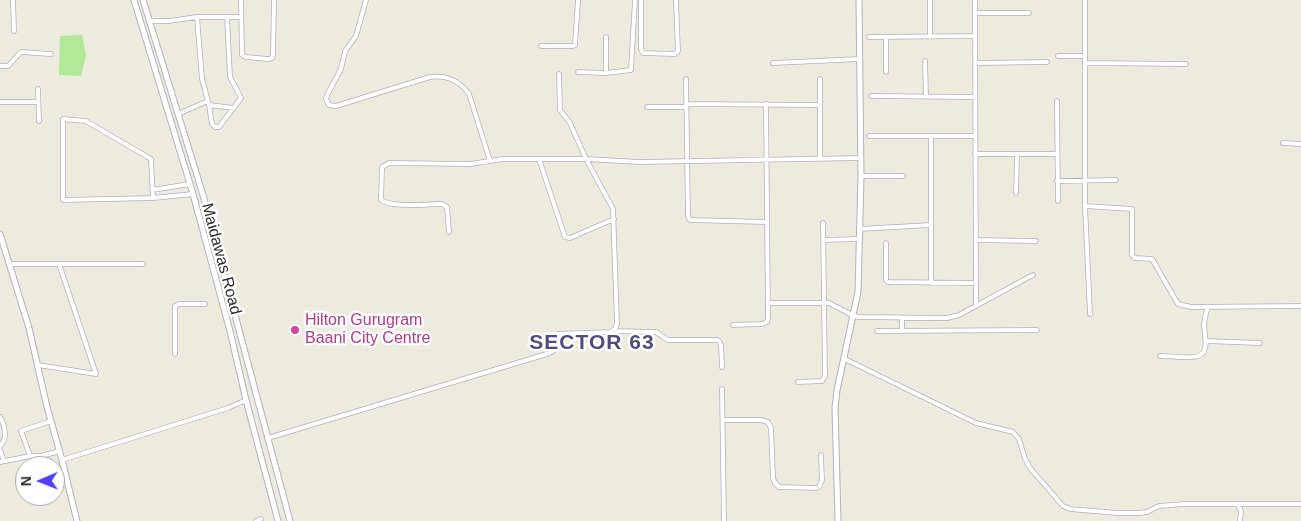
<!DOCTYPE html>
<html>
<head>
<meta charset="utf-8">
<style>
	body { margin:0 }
	#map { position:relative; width:1301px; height:521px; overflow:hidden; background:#edeade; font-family:Arial,sans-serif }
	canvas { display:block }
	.north { position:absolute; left:15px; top:456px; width:50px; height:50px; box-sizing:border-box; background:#fff; border:1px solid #aaa; border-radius:50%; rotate:269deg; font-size:14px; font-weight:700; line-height:20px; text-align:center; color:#2b2b2b }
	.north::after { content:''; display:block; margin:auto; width:18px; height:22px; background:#4f41f7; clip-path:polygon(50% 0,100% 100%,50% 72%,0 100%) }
</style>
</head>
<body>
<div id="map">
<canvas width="1301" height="521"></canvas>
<div class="north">N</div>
</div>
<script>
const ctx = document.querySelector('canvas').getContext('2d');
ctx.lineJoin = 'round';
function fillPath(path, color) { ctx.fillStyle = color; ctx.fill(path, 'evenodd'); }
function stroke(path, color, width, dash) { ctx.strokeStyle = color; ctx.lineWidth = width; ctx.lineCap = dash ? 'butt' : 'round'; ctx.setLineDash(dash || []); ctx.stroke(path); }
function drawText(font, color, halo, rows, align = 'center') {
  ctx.font = font + ' Arial,sans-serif'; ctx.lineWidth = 5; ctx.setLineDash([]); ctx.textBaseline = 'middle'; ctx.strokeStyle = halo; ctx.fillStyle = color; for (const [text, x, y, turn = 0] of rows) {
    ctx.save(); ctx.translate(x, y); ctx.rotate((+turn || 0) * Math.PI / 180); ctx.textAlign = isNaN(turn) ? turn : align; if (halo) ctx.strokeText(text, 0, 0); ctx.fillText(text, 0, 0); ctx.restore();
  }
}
fillPath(new Path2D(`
	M82 35 86 55 81 76 59 75 60 36Z`), '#b1e997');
const minor = new Path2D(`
	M13 0 14 31
	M241 0 242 55 246 57 268 59 272 58 273 55 274 0
	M366 0 356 36 345 51 341 69 327 95 326 99 329 105 336 106 430 77C446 75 460 81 469 94L490 161
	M641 0V49L643 53 675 54 678 51 676 0
	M930 0V37
	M975 0 976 305
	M1085 0V206L1090 314
	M976 13H1029
	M197 17 202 79 209 105 234 108
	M150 21H169L197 17H241
	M606 37V73
	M869 37 975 36
	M541 46H573L575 45 578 0
	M1058 56H1085
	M925 61 926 96
	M773 63 859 59
	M975 63 1047 62
	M1086 63 1186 64
	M0 66H8L21 52 51 54
	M578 72 606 73 631 70 635 0
	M886 72V37
	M686 79 688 217 690 220 766 222
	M820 79V158
	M38 89 39 121
	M871 96 975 97
	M1057 101 1058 201
	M0 102H38
	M686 104 820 105
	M209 105 212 124 215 127H219L241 98 230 77 227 17
	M647 107H686
	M178 114 208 101
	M869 136H975
	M931 136V283
	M1283 143 1301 144
	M975 154H1057
	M539 159 565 237 570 238 614 219
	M861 176H903
	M1057 181 1116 180
	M152 190 190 184
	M1016 193 1017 154
	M153 198 151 159 86 121 63 119V200L153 198 193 194
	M1085 206 1132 209V255L1135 258 1152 259 1178 304 1191 307 1301 306
	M859 229 931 225
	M449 232 447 207 442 204C427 204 393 208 381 200L382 167 389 163 470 164 503 159H586L639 162 861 158
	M824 240 859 239
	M976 240 1036 241
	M886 243V280L888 282 976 283
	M9 264H143
	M768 303H829L854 316 859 317 947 318 959 315 1033 275
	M902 318V331
	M733 325 762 324 767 322 768 318 766 104
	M612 331 656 332 668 340H717L719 341 721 345 722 367
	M877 331 1037 330
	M1207 341 1260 343
	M175 354V306L179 304H205
	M1160 356C1170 356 1181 358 1192 357 1211 357 1205 339 1204 326 1204 320 1206 313 1208 307
	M845 359 976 423 1013 432 1019 439 1025 459 1030 468 1063 506 1070 509 1118 513H1139L1147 512 1159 506 1184 504H1301
	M38 365 96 374 59 264
	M798 382 822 381 825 376 823 223
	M722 389 724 521
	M0 417C5 425 8 439 0 446
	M723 420H761L768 422 771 428 773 478 775 483 779 487 817 488 819 487 822 480 821 455
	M268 438 550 353 554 350V345L551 339 558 334 610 332 615 329 617 324 613 209 586 159 570 123 560 110 559 74
	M0 450 4 461
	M30 456H41L60 451
	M62 460 228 408 246 400
	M0 462 30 456 21 431 51 421
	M1238 505 1241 511 1240 521
	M256 521 261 519`);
const tertiary = new Path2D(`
	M134 0 193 194 230 331 246 400 278 521
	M143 0 203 195 290 521
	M0 234 29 328 47 407 62 460 77 521
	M838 521 835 408 837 390 858 292 861 176 859 0`);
stroke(minor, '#b2b1bf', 5.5);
stroke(tertiary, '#b2b1bf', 7);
stroke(minor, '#fff', 4);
stroke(tertiary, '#fff', 5);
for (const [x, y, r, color] of [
	[295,330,5,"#d1479c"]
]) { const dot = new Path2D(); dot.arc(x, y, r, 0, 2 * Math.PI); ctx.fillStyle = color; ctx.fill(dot); stroke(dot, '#fff', 2); }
drawText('16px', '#2b2b2b', '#fff', [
	["Maidawas Road",221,259,75]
]);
drawText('16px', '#b23c85', '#fff', [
	["Hilton Gurugram",305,321],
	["Baani City Centre",305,339]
], 'left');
ctx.letterSpacing = '1px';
drawText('bold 21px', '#504c7c', '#fff', [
	["SECTOR 63",592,343]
]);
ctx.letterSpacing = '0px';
</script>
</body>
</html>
